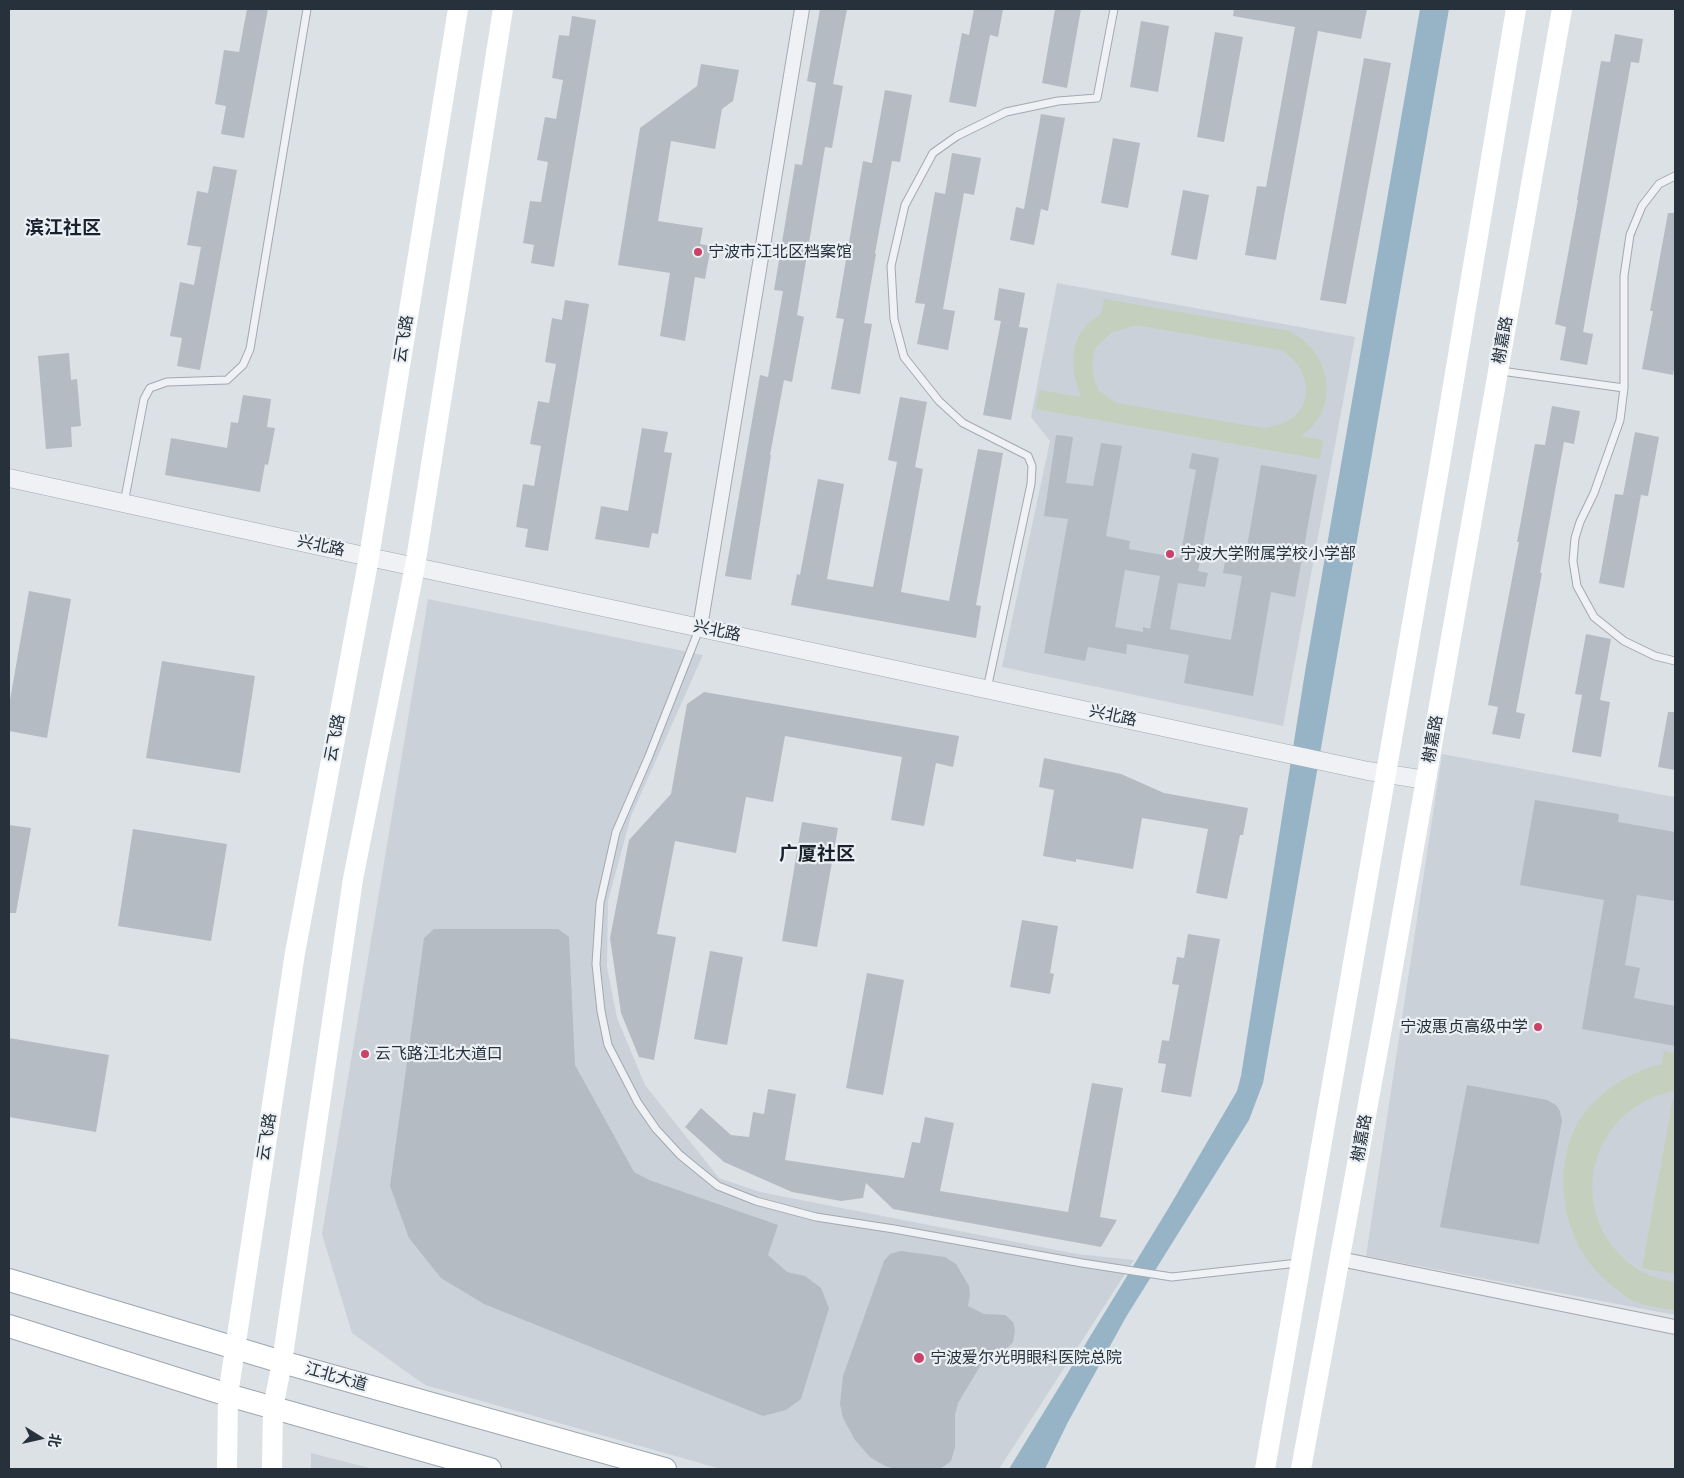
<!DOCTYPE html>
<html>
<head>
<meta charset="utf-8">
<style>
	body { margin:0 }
	#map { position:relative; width:1684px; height:1478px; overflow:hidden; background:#dce1e6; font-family:Raleway,"Noto Sans SC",sans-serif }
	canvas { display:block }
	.frame { position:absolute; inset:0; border:10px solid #26313c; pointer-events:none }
	.north { position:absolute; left:15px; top:1413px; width:50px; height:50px; -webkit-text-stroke:4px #ebf0f4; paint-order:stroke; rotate:100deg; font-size:14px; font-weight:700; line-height:20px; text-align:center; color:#26313c }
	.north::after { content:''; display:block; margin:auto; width:18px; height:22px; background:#26313c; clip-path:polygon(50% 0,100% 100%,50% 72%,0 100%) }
</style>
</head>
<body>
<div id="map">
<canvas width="1684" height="1478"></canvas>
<div class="frame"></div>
<div class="north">北</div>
</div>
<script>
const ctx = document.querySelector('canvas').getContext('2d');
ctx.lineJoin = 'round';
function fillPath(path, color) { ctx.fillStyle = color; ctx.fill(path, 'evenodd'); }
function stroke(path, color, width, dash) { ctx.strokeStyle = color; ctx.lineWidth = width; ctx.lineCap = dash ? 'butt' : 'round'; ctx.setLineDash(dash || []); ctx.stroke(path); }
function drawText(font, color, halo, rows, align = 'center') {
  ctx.font = font + ' Raleway,"Noto Sans SC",sans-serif'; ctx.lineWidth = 4.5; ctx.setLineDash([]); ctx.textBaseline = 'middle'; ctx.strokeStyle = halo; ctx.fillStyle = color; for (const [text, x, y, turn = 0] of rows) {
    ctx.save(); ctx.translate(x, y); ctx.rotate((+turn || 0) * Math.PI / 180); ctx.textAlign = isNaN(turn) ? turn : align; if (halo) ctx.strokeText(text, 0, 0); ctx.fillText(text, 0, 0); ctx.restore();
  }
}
fillPath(new Path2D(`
	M1057 283 1355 337 1283 726 1002 667 1050 441 1031 417Z
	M428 599 703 655 631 816 608 901 607 967 617 1018 645 1085 719 1178 760 1192 1077 1254 1134 1260 999 1469H721L425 1385 352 1333 322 1234Z
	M1442 754 1675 797V1315L1366 1256Z
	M311 1453 373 1469H311Z`), '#cad1d8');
fillPath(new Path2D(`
	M1104 299 1289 331C1331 351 1342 409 1301 436L1323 440 1320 459 1036 409 1039 390 1081 397C1069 365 1068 333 1101 314ZM1136 325 1280 350C1303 361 1317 394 1296 415 1288 423 1274 427 1263 428L1117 403 1099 391 1094 380 1092 366 1094 354 1096 347 1111 333Z
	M1664 1051 1675 1053V1091C1657 1093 1641 1102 1627 1113 1580 1153 1581 1224 1629 1263 1642 1274 1659 1279 1675 1282V1310C1663 1308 1649 1307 1638 1303 1627 1299 1618 1290 1610 1284 1564 1247 1550 1176 1577 1124 1592 1096 1631 1070 1662 1064Z
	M1674 1093H1675V1274L1642 1268Z`), '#c4d0bd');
fillPath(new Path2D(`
	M1420 9H1449L1263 1083 1249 1120 1126 1317 1068 1422 1045 1469H1009L1168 1209 1237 1091 1241 1076 1305 672Z`), '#97b4c6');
fillPath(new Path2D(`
	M247 9H268L244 138 221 134 226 106 215 104 224 50 239 52Z
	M820 9H847L833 84 843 86 832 148 825 147 797 315 804 317 792 382 784 380 770 455H771L751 580 725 576 760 375 768 377 783 291 774 290 795 164 802 165 816 83 807 81Z
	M974 9H1003L998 37 990 35 976 107 949 102 962 33 969 35Z
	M1055 9H1081L1067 88 1042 83Z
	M1234 9H1367L1361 39 1318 31 1276 260 1245 255 1257 186 1266 187 1295 27 1233 16Z
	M572 16 596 20 554 267 531 263 534 245 523 243 530 201 541 202 548 162 537 160 545 117 556 119 563 80 552 78 559 35 569 36Z
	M1141 21 1169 26 1158 92 1130 87Z
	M1215 32 1243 37 1224 142 1197 137Z
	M1615 34 1643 39 1639 63 1631 62 1583 332 1593 334 1587 365 1560 360 1566 327 1555 324 1578 200H1577L1601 61 1610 62Z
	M1364 58 1391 63 1346 304 1320 300Z
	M701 64 739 70 733 101 722 109 715 149 671 141 658 221 703 228 700 244 711 246 705 279 695 277 685 341 660 336 670 273 618 265 640 128 697 86Z
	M885 90 912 95 900 162 892 161 875 253 876 254 864 323 872 324 860 394 831 389 844 319 836 318 863 161 872 163Z
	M1041 114 1065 118 1048 211 1041 209 1034 245 1010 240 1016 207 1024 209Z
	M1113 138 1140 143 1128 208 1101 203Z
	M952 153 981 158 974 195 964 193 943 309 955 311 948 350 917 344 925 304 915 303 935 192 945 194Z
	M213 166 237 170 200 370 177 366 182 338 170 336 180 282 194 285 201 247 187 245 197 191 208 193Z
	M1183 190 1209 195 1197 260 1171 255Z
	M1668 213H1675V363L1673 375 1642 369 1653 311H1650Z
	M999 288 1025 293 1019 327 1028 328 1011 420 983 415 1001 321 994 320Z
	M565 300 589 304 548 551 525 547 528 529 516 527 523 484 534 486 541 446 530 444 538 401 549 403 556 364 545 362 552 318 562 320Z
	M69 353 71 380 77 379 81 426 71 427 72 447 46 449 38 356Z
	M243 395 271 399 267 427 275 428 268 465 265 464 260 492 165 475 171 438 227 448 231 422 238 423Z
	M900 397 927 402 915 467 923 469 901 592 949 601 978 449 1003 453 976 605 981 606 976 638 791 605 797 574 800 575 818 479 844 484 827 579 873 587 897 462 888 460Z
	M1552 406 1580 411 1574 444 1564 442 1540 573H1542L1516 712 1525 714 1520 739 1492 734 1498 707 1488 705 1519 542H1517L1535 444 1545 445Z
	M642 428 668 432 664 452 672 453 658 534 652 533 649 548 595 539 601 506 628 511Z
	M1635 432 1659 437 1648 496 1641 495 1624 588 1599 583 1615 494 1623 495Z
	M1056 435 1073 437 1066 483 1093 486 1101 443 1122 446 1106 536 1130 541 1129 549 1180 558 1196 470 1189 468 1192 453 1219 458 1198 571 1208 573 1205 587 1178 583 1170 629 1231 640 1242 576 1223 573 1226 556 1245 559 1261 465 1317 475 1295 597 1271 592 1253 696 1184 683 1189 655 1127 644 1126 654 1088 647 1085 661 1044 653 1068 519 1044 516ZM1125 570 1160 576 1150 629 1143 627V632L1115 627Z
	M29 591 71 599 47 738 9 731V706Z
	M1586 634 1611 639 1600 700 1610 702 1601 757 1572 752 1582 695 1575 694Z
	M162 661 255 676 240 773 146 758Z
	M704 692 959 736 953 767 936 763 924 826 891 820 902 757 785 736 773 802 746 797 736 853 675 841 657 934 676 937 654 1060 639 1057 621 1013 610 938 629 840 671 794 687 704Z
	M1668 712H1675V770L1658 767Z
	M1044 758 1121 774 1164 793 1248 808 1243 835H1240L1227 899 1196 893 1208 829 1142 818 1133 869 1076 859V862L1043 856 1054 790 1039 787Z
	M1535 800 1619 814 1618 822 1675 832V901L1637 895 1625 965 1640 968 1634 998 1675 1006V1046L1582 1029 1604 900 1520 885Z
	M802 822 838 828 817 947 782 941Z
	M9 825 31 828 16 913H9Z
	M133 829 227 844 211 941 118 926Z
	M1022 920 1058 926 1050 973 1054 974 1050 994 1010 987Z
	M434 929H558L569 937 575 1065 634 1172 649 1180 778 1225 768 1255 787 1272 805 1276 821 1288 829 1308 801 1399 786 1410 763 1416 484 1304 441 1278 409 1238 390 1186 424 938Z
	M1188 934 1220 939 1191 1097 1161 1092 1166 1064 1158 1063 1162 1040 1169 1041 1179 985 1172 984 1177 957 1184 958Z
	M710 951 743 957 727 1045 694 1039Z
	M867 973 904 980 883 1095 846 1088Z
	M9 1038 109 1055 96 1132 9 1117Z
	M1092 1083 1123 1088 1100 1217 1117 1220 1101 1247 893 1209 866 1183 863 1198 841 1201 792 1192 724 1162 685 1127 701 1108 731 1135 749 1137 753 1112 764 1114 768 1089 796 1094 785 1160 904 1178 912 1142 920 1143 925 1117 954 1123 940 1191 1068 1212Z
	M1467 1085 1547 1100 1556 1105 1560 1111 1562 1121 1539 1244 1440 1227Z
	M901 1251 945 1257 956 1264 969 1286 970 1295 968 1306 984 1314 1005 1315 1013 1322 1015 1330 1013 1342 1005 1350 995 1353 982 1363 958 1403 955 1415V1447L951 1461 940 1469H895L885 1466 870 1457 855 1440 843 1418 840 1404 843 1376 884 1261 890 1254Z`), '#b4bbc2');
const service = new Path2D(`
	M1675 176 1659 184 1642 206 1630 235 1624 276V388L1620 420 1594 493 1580 522 1575 538 1573 561 1577 586 1594 617 1624 641 1655 656 1675 661
	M1501 371 1624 388
	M124 503 144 399 150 388 167 382 227 380 243 365 250 349 307 9
	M700 627 649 756 616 832 600 903 596 964 601 1011 608 1045 638 1103 656 1129 680 1155 718 1186 756 1201 816 1217 894 1229 1082 1263 1172 1277 1298 1263
	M987 689 1031 484 1032 466 1028 456 963 423 939 401 904 357 894 319 891 266 905 205 933 153 957 136 1006 112 1058 101 1097 98 1114 9`);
const minor = new Path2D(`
	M700 627 802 9
	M1340 1259 1675 1327`);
const tertiary = new Path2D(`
	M9 478 369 557 1368 771 1426 780`);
const primary = new Path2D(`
	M9 1280 282 1362 665 1469
	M9 1326 228 1395 490 1469`);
stroke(service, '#a2a9b0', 9);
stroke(minor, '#a2a9b0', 16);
stroke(tertiary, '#a2a9b0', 19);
stroke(primary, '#9ca7b1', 24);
stroke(service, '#eff1f4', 7);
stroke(minor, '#eff1f4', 14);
stroke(tertiary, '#eff1f4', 18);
stroke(new Path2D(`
	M227 1469 228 1395 295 953 369 557 458 9
	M272 1469 273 1408 282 1362 353 879 415 566 503 9
	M1265 1469 1440 463 1516 9
	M1301 1469 1386 1006 1562 9`), '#fff', 20);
stroke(primary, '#fff', 22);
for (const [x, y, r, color] of [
	[698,252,5,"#ca4268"],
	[1170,554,5,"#ca4268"],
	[1538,1027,5,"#ca4268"],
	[365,1054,5,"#ca4268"],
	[919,1358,6,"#ca4268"]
]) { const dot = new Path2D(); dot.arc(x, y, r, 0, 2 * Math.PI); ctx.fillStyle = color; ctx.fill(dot); stroke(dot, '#ebf0f4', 2); }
drawText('16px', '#26313c', '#ebf0f4', [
	["宁波市江北区档案馆",708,252],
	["宁波大学附属学校小学部",1180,554],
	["宁波惠贞高级中学",1528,1027,"right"],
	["云飞路江北大道口",375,1054],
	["宁波爱尔光明眼科医院总院",930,1358]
], 'left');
drawText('16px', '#26313c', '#ebf0f4', [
	["云飞路",404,339,-81],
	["榭嘉路",1503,340,-80],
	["兴北路",321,546,12],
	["兴北路",717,631,12],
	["兴北路",1113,716,12],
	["云飞路",335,738,-79],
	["榭嘉路",1433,739,-80],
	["云飞路",267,1137,-81],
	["榭嘉路",1362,1138,-80],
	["江北大道",336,1377,16]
]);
drawText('bold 19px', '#19222c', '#ebf0f4', [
	["滨江社区",63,228],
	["广厦社区",817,854]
]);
</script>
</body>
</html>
